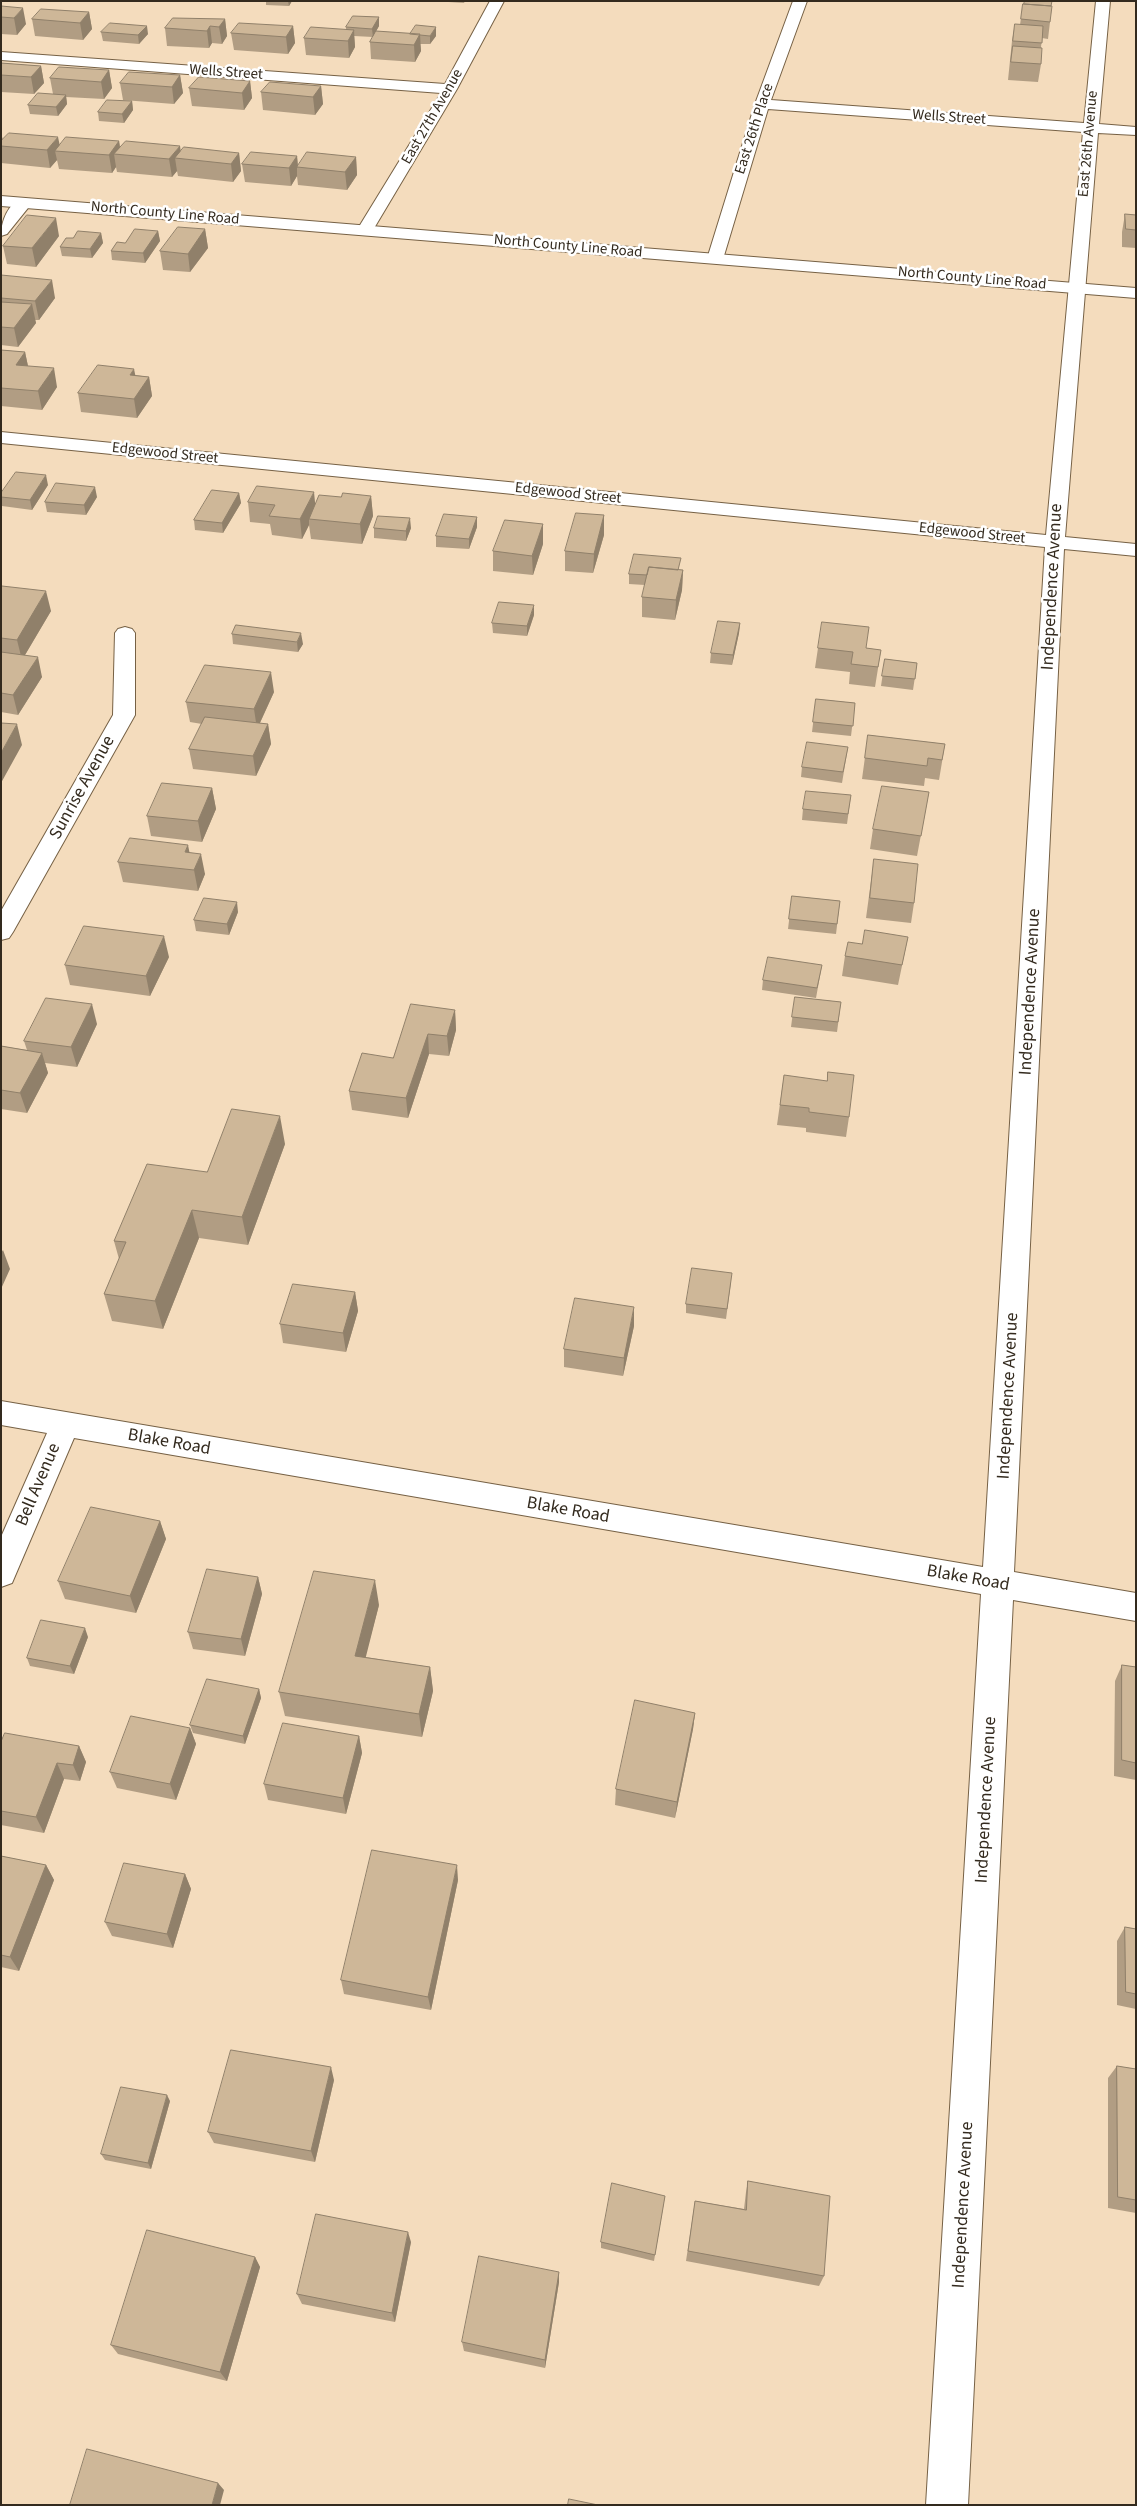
<!DOCTYPE html>
<html>
<head>
<meta charset="utf-8">
<style>
	body { margin:0 }
	#map { position:relative; width:1137px; height:2506px; overflow:hidden; background:#f4dcbd; font-family:"Source Sans 3",sans-serif }
	canvas { display:block }
	.frame { position:absolute; inset:0; border:2px solid #332a1e; pointer-events:none }
</style>
</head>
<body>
<div id="map">
<canvas width="1137" height="2506"></canvas>
<div class="frame"></div>
</div>
<script>
const ctx = document.querySelector('canvas').getContext('2d');
ctx.lineJoin = 'round';
function stroke(path, color, width, dash) { ctx.strokeStyle = color; ctx.lineWidth = width; ctx.lineCap = dash ? 'butt' : 'round'; ctx.setLineDash(dash || []); ctx.stroke(path); }
function fillPath(path, color) { ctx.fillStyle = color; ctx.fill(path, 'evenodd'); }
function drawText(font, color, halo, rows, align = 'center') {
  ctx.font = font + ' "Source Sans 3",sans-serif'; ctx.lineWidth = 5; ctx.setLineDash([]); ctx.textBaseline = 'middle'; ctx.strokeStyle = halo; ctx.fillStyle = color; for (const [text, x, y, turn = 0] of rows) {
    ctx.save(); ctx.translate(x, y); ctx.rotate((+turn || 0) * Math.PI / 180); ctx.textAlign = isNaN(turn) ? turn : align; if (halo) ctx.strokeText(text, 0, 0); ctx.fillText(text, 0, 0); ctx.restore();
  }
}
const street = new Path2D(`
	M490 1H504L457 89 373 230 365 235 357 230 441 93 1 60V52L445 84Z
	M793 1H807L771 100 1084 123 1096 1H1110L1099 124 1136 127V135L1098 133 1065 537 1136 544V556L1064 549 1014 1572 1136 1593V1621L1013 1600 968 2505H926L981 1594 74 1438 12 1583 1 1587V1537L47 1433 1 1425V1401L983 1567 1045 547 1 443V432L1046 535 1083 132 768 109 723 259 721 262H709L707 259 755 104Z
	M24 198 32 203 7 234 1 236C1 222 8 202 24 198Z
	M125 627 132 629 135 633V715L13 932 9 938 1 940V911L113 715 115 633 118 629Z`);
const secondary = new Path2D(`
	M1 196 1136 288V298L1 206Z`);
stroke(street, '#766145', 2);
stroke(secondary, '#766145', 2);
fillPath(street, '#fff');
fillPath(secondary, '#fff');
fillPath(new Path2D(`
	M266 1H292L289 6 266 5Z
	M433 1H465L464 3Z
	M1023 4 1050 22 1048 39 1042 38 1041 47V64L1038 82 1008 80 1012 41 1015 24 1020 25Z
	M1 6 26 24 17 35 1 34Z
	M89 12 92 29 83 40 35 36 32 19Z
	M379 17V26L376 31 436 36 430 44H420L421 51 415 62 371 59 370 42 373 37 354 36 355 47 349 58 306 55 304 38 346 30V27Z
	M225 19 227 36 222 44 212 43 209 48 167 46 165 28Z
	M293 26 295 43 288 54 234 50 231 33Z
	M101 32 148 34 139 44 103 41Z
	M1 63 41 66 44 83 34 94 1 92Z
	M109 70 112 88 104 99 66 97 67 104 58 116 30 114 28 105 53 94 50 78Z
	M180 75 183 93 174 104 123 100 120 83Z
	M250 81 252 98 244 110 192 106 189 88Z
	M321 86 323 104 315 115 263 110 261 92Z
	M132 101 133 110 124 123 99 121 98 112Z
	M1 133 3 140 60 145 119 141 120 147 181 151 239 153 241 171 233 182 178 176 177 171 172 177 117 172 116 167 112 173 59 169 57 160 50 168 1 163Z
	M297 156 298 166 356 157 357 175 347 190 298 185 297 176 291 186 245 182 242 164Z
	M1125 214 1136 215V248L1122 247V232Z
	M205 229 208 248 190 272 163 270 160 251Z
	M158 231 160 241 145 263 112 260 111 251Z
	M101 233 103 243 92 258 62 256 60 247 73 238Z
	M59 236 36 267 7 264 3 246Z
	M1 275 55 298 39 320H35L36 323 18 347 1 345Z
	M1 350 25 352 28 366 57 387 42 410 1 406Z
	M135 375 149 377 152 396 137 418 81 412 78 393Z
	M48 485 32 510 2 506 1 493Z
	M239 493 241 503 223 533 195 530 194 520Z
	M371 496 373 516 362 544 311 539 309 525 302 539 272 535 270 524 250 522 248 502 315 504 341 497Z
	M97 497 86 515 47 512 45 502Z
	M604 515V535L593 573 565 571V551Z
	M477 517V527L469 549 436 547V536Z
	M543 524V544L533 575 493 571V551Z
	M374 528H411L406 541 374 538Z
	M680 570H683L682 590 675 620 642 617V597L645 585 629 584V574Z
	M1 588 51 611 25 655 42 677 18 715 1 712Z
	M534 615 527 636 493 633 492 623Z
	M740 623 739 633 732 665 710 663 711 653Z
	M236 625 303 644 298 652 233 644 232 634Z
	M818 648H866L881 650 875 687 849 684 850 672 815 668Z
	M885 659 917 663 913 690 881 686Z
	M274 692 260 723 268 724 271 744 256 776 193 769 189 749 202 724 190 722 186 702Z
	M816 699 855 703 851 736 812 732Z
	M868 735 945 744 939 780 925 778 924 786 862 779Z
	M848 747 842 783 801 777 802 767Z
	M212 788 216 809 202 842 151 836 147 816Z
	M929 792 917 856 870 849 873 829Z
	M851 795 847 824 802 820 803 809Z
	M190 853 205 874 198 891 123 882 118 862Z
	M874 859 914 903 911 923 866 918Z
	M792 896 840 901 836 934 788 929Z
	M238 912 229 935 196 931 194 920Z
	M908 937 898 985 842 976 845 956Z
	M169 957 150 996 70 985 65 965Z
	M822 965 816 998 762 990 763 980Z
	M795 997 841 1002 837 1032 791 1027Z
	M455 1010 456 1030 449 1056 429 1054 408 1118 352 1110 349 1091Z
	M97 1024 77 1067 45 1063 48 1073 27 1113 1 1109V1046L27 1050 24 1041Z
	M784 1075 849 1117 846 1137 806 1132V1128L777 1125Z
	M285 1144 248 1245 199 1238 163 1329 112 1321 104 1294 119 1259 114 1241 207 1172Z
	M731 1282 726 1319 686 1313V1304Z
	M355 1292 358 1311 346 1352 283 1343 280 1324Z
	M634 1326 623 1376 564 1367V1349Z
	M160 1521 166 1539 136 1613 65 1599 58 1581Z
	M258 1577 262 1594 245 1656 193 1649 188 1632Z
	M379 1605 365 1657 430 1667 433 1691 422 1737 285 1716 279 1692Z
	M88 1637 74 1674 30 1666 27 1658Z
	M1122 1665 1136 1667V1780L1114 1776 1115 1681Z
	M259 1689 261 1698 245 1744 193 1733 190 1725Z
	M695 1713 693 1729 675 1818 615 1805 616 1789Z
	M190 1728 196 1744 176 1800 117 1788 110 1772Z
	M359 1736 362 1753 346 1814 268 1800 264 1784Z
	M1 1742 79 1746 86 1762 80 1781 64 1779 44 1833 1 1825Z
	M1 1856 46 1865 54 1880 19 1971 1 1967Z
	M185 1874 191 1889 173 1948 112 1936 105 1922Z
	M458 1880 431 2010 344 1994 341 1980Z
	M1125 1927 1136 1929V2009L1117 2005V1941Z
	M1117 2066 1136 2069V2213L1108 2208V2078Z
	M334 2080 315 2162 214 2143 208 2132Z
	M170 2101 151 2169 105 2160 101 2154Z
	M748 2181 824 2276 819 2286 686 2261 695 2201 744 2209 746 2192Z
	M665 2196 654 2261 601 2248V2242Z
	M411 2242 395 2322 302 2304 297 2294Z
	M255 2257 260 2267 227 2381 118 2354 111 2345Z
	M559 2272V2282L545 2368 464 2351 462 2342Z`), '#b19d83');
fillPath(new Path2D(`
	M288 1H292L289 6Z
	M23 8 26 24 17 35 14 18Z
	M89 12 92 29 83 40 80 23Z
	M379 17V26L373 37 372 29Z
	M225 19 227 36 222 44 219 27Z
	M147 26 148 34 139 44 138 35Z
	M210 26 212 43 209 48 207 31Z
	M293 26 295 43 288 54 286 37Z
	M436 27V36L430 44V36Z
	M354 30 355 47 349 58 348 41Z
	M420 34 421 51 415 62 414 45Z
	M41 66 44 83 34 94 31 77Z
	M109 70 112 88 104 99 101 82Z
	M180 75 183 93 174 104 172 87Z
	M250 81 252 98 244 110 242 93Z
	M321 86 323 104 315 115 313 97Z
	M66 95 67 104 58 116 56 107Z
	M132 101 133 110 124 123 122 114Z
	M58 137 61 151H55L57 160 50 168 47 150Z
	M119 141 121 155 114 154 116 167 112 173 109 155Z
	M180 146 182 159 175 158 177 171 172 177 169 159Z
	M239 153 241 171 233 182 231 164Z
	M297 156 298 168 297 167V176L291 186 289 168Z
	M356 157 357 175 347 190 345 172Z
	M56 218 59 236 36 267 32 248Z
	M205 229 208 248 190 272 188 254Z
	M158 231 160 241 145 263 143 253Z
	M101 233 103 243 92 258 90 249Z
	M52 280 55 298 39 320 35 301Z
	M32 304 36 323 18 347 14 328Z
	M25 352 29 371 16 365Z
	M54 368 57 387 42 410 38 391Z
	M134 369 138 388 130 375Z
	M149 377 152 396 137 418 134 399Z
	M46 475 48 485 32 510 30 500Z
	M95 487 97 497 86 515 84 505Z
	M314 492 316 512 309 519V525L302 539 300 519Z
	M239 493 241 503 223 533 222 523Z
	M371 496 373 516 362 544 360 524Z
	M604 515V535L593 573 594 554Z
	M477 517V527L469 549V539Z
	M410 518 411 528 406 541V531Z
	M543 524V544L533 575 532 556Z
	M683 570 682 590 675 620 676 600Z
	M46 591 51 611 22 660 17 640Z
	M534 605V615L527 636V626Z
	M740 623 739 633 732 665 733 655Z
	M301 633 303 644 298 652 297 642Z
	M38 657 42 677 18 715 13 695Z
	M271 672 274 692 257 729 254 709Z
	M17 724 22 745 1 783V753Z
	M268 724 271 744 256 776 253 756Z
	M212 788 216 809 202 842 198 821Z
	M188 845 192 865 185 852Z
	M201 854 205 874 198 891 194 870Z
	M237 902 238 912 229 935 227 924Z
	M164 936 169 957 150 996 146 976Z
	M92 1004 97 1024 77 1067 71 1047Z
	M455 1010 456 1030 449 1056 447 1036Z
	M428 1034 429 1054 408 1118 406 1098Z
	M42 1053 48 1073 27 1113 20 1093Z
	M280 1116 285 1144 248 1245 242 1217Z
	M192 1210 199 1238 163 1329 155 1301Z
	M3 1250 10 1269 1 1289V1253Z
	M355 1292 358 1311 346 1352 343 1333Z
	M634 1307V1326L623 1376 624 1358Z
	M160 1521 166 1539 136 1613 130 1596Z
	M258 1577 262 1594 245 1656 241 1639Z
	M375 1580 379 1605 360 1680 355 1656Z
	M85 1628 88 1637 74 1674 70 1666Z
	M430 1667 433 1691 422 1737 419 1714Z
	M259 1689 261 1698 245 1744 243 1736Z
	M695 1713 693 1729 675 1818 677 1802Z
	M190 1728 196 1744 176 1800 170 1784Z
	M359 1736 362 1753 346 1814 343 1798Z
	M79 1746 86 1762 80 1781 73 1765Z
	M57 1763 64 1779 44 1833 36 1817Z
	M46 1865 54 1880 19 1971 10 1957Z
	M457 1865 458 1880 431 2010 428 1997Z
	M185 1874 191 1889 173 1948 167 1934Z
	M331 2067 334 2080 315 2162 311 2151Z
	M167 2095 170 2101 151 2169 148 2163Z
	M408 2232 411 2242 395 2322 392 2313Z
	M255 2257 260 2267 227 2381 220 2372Z
	M559 2272V2282L545 2368V2360Z
	M218 2483 224 2490 220 2505H212Z`), '#90806a');
const building = new Path2D(`
	M1025 1H1052L1051 6 1024 4Z
	M1023 4 1052 6 1050 22 1021 19Z
	M1 6 23 8 14 18 1 17Z
	M41 9 89 12 80 23 32 19Z
	M353 16 379 17 372 29 346 27Z
	M173 18 225 19 219 27 210 26 207 31 165 28Z
	M110 23 147 26 138 35 101 32Z
	M239 23 293 26 286 37 231 33Z
	M1015 24 1043 26 1042 43 1013 41Z
	M416 25 436 27 430 36 410 34Z
	M311 27 354 30 348 41 304 38Z
	M376 31 420 34 414 45 370 42Z
	M1013 46 1042 48 1041 64 1011 62Z
	M1 63 41 66 31 77 1 75Z
	M59 67 109 70 101 82 50 78Z
	M129 72 180 75 172 87 120 83Z
	M199 77 250 81 242 93 189 88Z
	M270 82 321 86 313 97 261 92Z
	M38 93 66 95 56 107 28 105Z
	M107 100 132 101 122 114 98 112Z
	M9 133 58 137 47 150 1 146V141Z
	M66 137 119 141 109 155 55 151Z
	M126 141 180 146 169 159 114 154Z
	M184 147 239 153 231 164 175 158Z
	M251 152 297 156 289 168 242 164Z
	M307 152 356 157 345 172 297 167Z
	M1125 214 1136 215V230L1126 229Z
	M27 215 56 218 32 248 3 246Z
	M178 227 205 229 188 254 160 251Z
	M135 229 158 231 143 253 111 251 117 242 125 243Z
	M78 231 101 233 90 249 60 247 66 238H73Z
	M1 275 52 280 35 301 1 298Z
	M1 302 32 304 14 328 1 327Z
	M1 350 25 352 16 365 54 368 38 391 1 388Z
	M98 365 134 369 130 375 149 377 134 399 78 393Z
	M16 472 46 475 30 500 1 497V493Z
	M56 483 95 487 84 505 45 502Z
	M257 486 314 492 300 519 269 516 275 505 248 502Z
	M212 490 239 493 222 523 194 520Z
	M343 493 371 496 360 524 309 519 319 495 341 497Z
	M576 513 604 515 594 554 565 551Z
	M444 514 477 517 469 539 436 536Z
	M378 516 410 518 406 531 374 528Z
	M505 520 543 524 532 556 493 551Z
	M634 554 681 558 678 570 649 567 647 575 629 574Z
	M649 567 683 570 676 600 642 597Z
	M2 586 46 591 17 640 1 638V588Z
	M499 602 534 605 527 626 492 623Z
	M718 621 740 623 733 655 711 653Z
	M822 622 869 627 866 648 881 650 878 667 851 664 853 652 818 648Z
	M236 625 301 633 297 642 232 634Z
	M1 652 38 657 13 695 1 693Z
	M885 659 917 663 915 679 882 676Z
	M205 665 271 672 254 709 186 702Z
	M816 699 855 703 853 726 813 722Z
	M205 717 268 724 253 756 189 749Z
	M1 723 17 724 1 753Z
	M868 735 945 744 942 760 928 758 927 766 865 758Z
	M807 742 848 747 843 772 802 767Z
	M162 783 212 788 198 821 147 816Z
	M882 786 929 792 921 836 873 829Z
	M806 791 851 795 848 814 803 809Z
	M130 838 188 845 185 852 201 854 194 870 118 862Z
	M874 859 918 864 914 903 870 898Z
	M792 896 840 901 837 924 789 919Z
	M204 898 237 902 227 924 194 920Z
	M84 926 164 936 146 976 65 965Z
	M865 930 908 937 902 965 845 956 848 942 862 944Z
	M768 957 822 965 817 988 763 980Z
	M795 997 841 1002 838 1022 792 1017Z
	M46 998 92 1004 71 1047 24 1041Z
	M411 1004 455 1010 447 1036 428 1034 406 1098 349 1091 362 1053 393 1058Z
	M1 1046 42 1053 20 1093 1 1090Z
	M828 1072 854 1075 849 1117 809 1112V1108L780 1105 784 1075 827 1081Z
	M232 1109 280 1116 242 1217 192 1210 155 1301 104 1294 126 1242 114 1241 147 1164 207 1172Z
	M692 1268 732 1273 727 1309 686 1304Z
	M293 1284 355 1292 343 1333 280 1324Z
	M575 1298 634 1307 624 1358 564 1349Z
	M91 1507 160 1521 130 1596 58 1581Z
	M207 1569 258 1577 241 1639 188 1632Z
	M314 1571 375 1580 355 1656 430 1667 419 1714 279 1692Z
	M41 1620 85 1628 70 1666 27 1658Z
	M1122 1665 1136 1667V1763L1122 1760Z
	M207 1679 259 1689 243 1736 190 1725Z
	M635 1700 695 1713 677 1802 616 1789Z
	M131 1716 190 1728 170 1784 110 1772Z
	M283 1723 359 1736 343 1798 264 1784Z
	M5 1733 79 1746 73 1765 57 1763 36 1817 1 1811V1742Z
	M372 1850 457 1865 428 1997 341 1980Z
	M1 1856 46 1865 10 1957 1 1955Z
	M124 1863 185 1874 167 1934 105 1922Z
	M1125 1927 1136 1929V1994L1126 1992Z
	M231 2050 331 2067 311 2151 208 2132Z
	M1117 2066 1136 2069V2200L1118 2197Z
	M121 2087 167 2095 148 2163 101 2154Z
	M748 2181 830 2196 824 2276 688 2251 695 2201 746 2210Z
	M612 2183 665 2196 655 2255 601 2242Z
	M316 2214 408 2232 392 2313 297 2294Z
	M147 2230 255 2257 220 2372 111 2345Z
	M479 2256 559 2272 545 2360 462 2342Z
	M87 2449 218 2483 212 2505H70Z
	M569 2499 598 2505H568Z`);
fillPath(building, '#ceb798');
stroke(building, '#90806a', 1);
drawText('15px', '#332a1e', '#fff', [
	["Wells Street",226,73,4],
	["East 27th Avenue",433,117,-60],
	["Wells Street",949,118,4],
	["East 26th Place",755,129,-72],
	["East 26th Avenue",1089,144,-85],
	["North County Line Road",165,214,5],
	["North County Line Road",568,247,5],
	["North County Line Road",972,279,5],
	["Edgewood Street",165,454,6],
	["Edgewood Street",568,494,6],
	["Edgewood Street",972,534,6]
]);
drawText('18px', '#332a1e', '#fff', [
	["Independence Avenue",1053,587,-87],
	["Sunrise Avenue",83,788,-61],
	["Independence Avenue",1031,992,-87],
	["Independence Avenue",1009,1396,-87],
	["Blake Road",169,1443,10],
	["Bell Avenue",39,1485,-67],
	["Blake Road",568,1511,10],
	["Blake Road",968,1579,10],
	["Independence Avenue",987,1800,-87],
	["Independence Avenue",964,2205,-87]
]);
</script>
</body>
</html>
